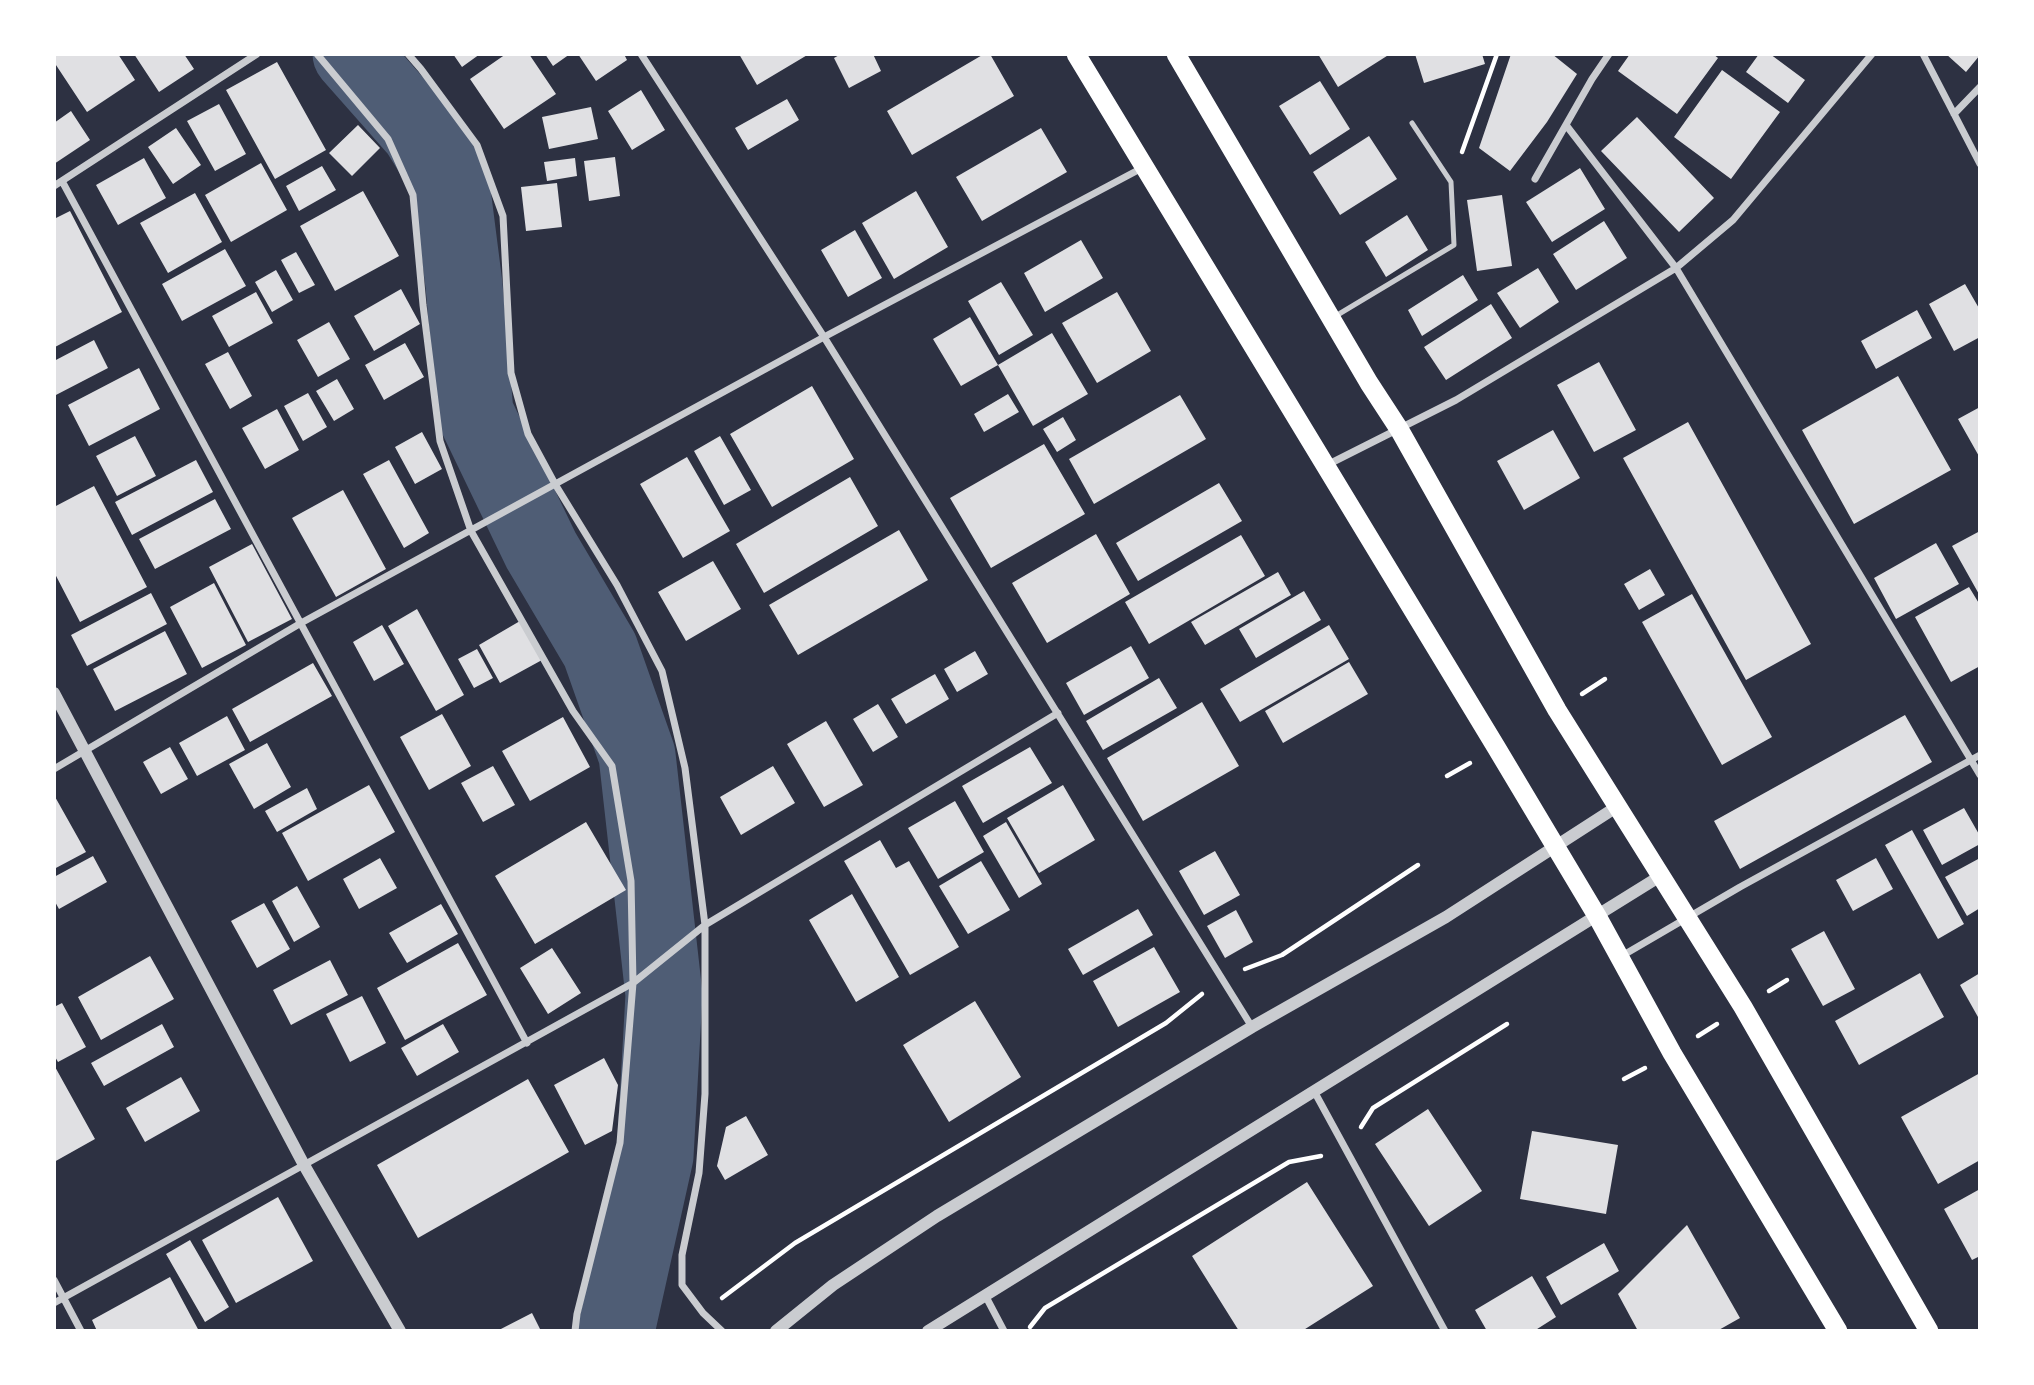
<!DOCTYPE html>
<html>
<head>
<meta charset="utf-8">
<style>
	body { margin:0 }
	#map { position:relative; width:2034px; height:1385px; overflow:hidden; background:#2d3142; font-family:Montserrat,sans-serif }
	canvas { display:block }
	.frame { position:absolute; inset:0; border:56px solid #fff; pointer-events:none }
</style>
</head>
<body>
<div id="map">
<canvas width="2034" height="1385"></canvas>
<div class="frame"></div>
</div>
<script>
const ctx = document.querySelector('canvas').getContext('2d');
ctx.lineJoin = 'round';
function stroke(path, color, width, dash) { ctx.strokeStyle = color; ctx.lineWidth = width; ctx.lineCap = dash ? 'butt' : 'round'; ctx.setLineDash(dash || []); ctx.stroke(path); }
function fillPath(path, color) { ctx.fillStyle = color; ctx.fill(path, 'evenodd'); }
stroke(new Path2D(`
	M351 54 419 131 451 183 464 285 475 413 541 550 600 650 637 755 664 995 655 1156 616 1331`), '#4f5d75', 77);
fillPath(new Path2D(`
	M54 54H118L135 80 87 112 54 62Z
	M134 54H184L194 69 159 92Z
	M453 54H480L462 67Z
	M506 54H529L556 94 504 129 470 79Z
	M545 54H570L553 66Z
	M578 54H624L627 60 596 81Z
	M739 54H809L757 85Z
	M841 54H873L881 71 849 88 834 58Z
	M984 54H990L1014 96 912 155 887 111Z
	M1318 54H1390L1338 87Z
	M1415 54H1482L1485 64 1424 83Z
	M1511 54H1552L1577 74 1547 122 1510 171 1479 148Z
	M1630 54H1713L1718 58 1677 114 1618 71Z
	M1759 54H1770L1805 80 1788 103 1746 72Z
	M1946 54H1980V55L1966 72Z
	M277 62 326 150 275 179 226 90Z
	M1722 70 1780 112 1731 179 1674 137Z
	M1320 81 1350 129 1310 155 1279 106Z
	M641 90 665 130 632 150 608 111Z
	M787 99 799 120 748 150 735 128Z
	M219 104 246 154 215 171 187 121Z
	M591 107 598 139 549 149 542 117Z
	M71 111 90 140 54 164V123Z
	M1637 117 1714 198 1679 232 1601 151Z
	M358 125 380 148 352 176 329 153Z
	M176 128 201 165 173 184 148 147Z
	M1041 128 1067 172 982 221 956 177Z
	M1369 136 1397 179 1340 215 1313 172Z
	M615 157 620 196 589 201 584 161Z
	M144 158 166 198 118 225 96 185Z
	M575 158 577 176 547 181 544 162Z
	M261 163 287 210 231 242 205 195Z
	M322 166 336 190 299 211 286 186Z
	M1580 168 1605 209 1552 242 1526 202Z
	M557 183 562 227 526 231 521 187Z
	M363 191 399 256 335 291 300 226Z
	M916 191 948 247 894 279 862 223Z
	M195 193 222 242 168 273 140 223Z
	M1502 195 1512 266 1477 271 1467 200Z
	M70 211 122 312 55 347 54 219Z
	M1407 215 1428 250 1386 277 1365 242Z
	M1604 221 1627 258 1576 290 1553 254Z
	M855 230 882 278 848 297 821 250Z
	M1081 240 1103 278 1045 312 1024 273Z
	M225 249 246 286 182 321 162 284Z
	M296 252 315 285 299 293 281 260Z
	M1538 268 1559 302 1520 328 1497 293Z
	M276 270 293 300 272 312 255 282Z
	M1463 275 1478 300 1422 336 1408 310Z
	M1001 282 1033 335 999 355 968 301Z
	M1965 284 1980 310V337L1954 351 1929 304Z
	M401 289 420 324 374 351 354 316Z
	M256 292 273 323 229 347 212 316Z
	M1117 292 1151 351 1097 383 1062 323Z
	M1491 304 1512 338 1446 380 1424 347Z
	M1917 310 1932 338 1876 369 1861 341Z
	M970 317 998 365 961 386 933 339Z
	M329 322 350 359 318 377 297 340Z
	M1052 333 1088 394 1033 426 998 365Z
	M94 340 108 368 54 396V361Z
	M405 343 424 377 384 400 365 365Z
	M228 352 252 396 230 409 205 364Z
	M1599 362 1636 430 1594 452 1557 385Z
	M139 368 160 409 89 446 68 405Z
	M1898 376 1951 470 1854 524 1802 430Z
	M337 379 354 409 334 421 316 391Z
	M812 386 854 459 772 507 730 434Z
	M308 393 327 427 303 441 284 406Z
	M1008 394 1019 412 984 432 974 414Z
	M1180 395 1206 439 1094 504 1069 459Z
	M1980 407V458L1958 419Z
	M277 409 299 450 265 469 242 428Z
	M1063 417 1076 440 1057 452 1043 429Z
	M1688 422 1811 644 1746 680 1623 458Z
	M1553 430 1580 478 1524 510 1497 461Z
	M422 432 442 469 415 484 395 447Z
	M135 436 156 476 117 496 96 456Z
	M720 436 751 490 724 505 694 451Z
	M1044 444 1085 514 991 568 950 498Z
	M687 457 730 531 683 558 640 484Z
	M196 460 213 492 132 535 115 502Z
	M389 460 429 533 404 548 363 474Z
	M850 477 878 526 764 593 736 544Z
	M1219 483 1242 521 1138 581 1116 543Z
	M94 486 147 587 80 622 54 572V507Z
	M343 490 386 569 336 597 292 518Z
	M215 499 231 529 155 569 139 539Z
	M899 530 928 580 798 655 769 605Z
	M1980 531V596L1952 546Z
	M1096 534 1130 594 1047 643 1012 583Z
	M1241 535 1265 576 1149 644 1125 602Z
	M1936 543 1959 584 1896 619 1874 578Z
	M252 544 292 619 248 642 209 567Z
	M713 561 741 609 686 641 658 592Z
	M1650 569 1665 595 1639 610 1624 584Z
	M1278 572 1291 595 1205 645 1191 622Z
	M214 583 246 645 202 668 170 607Z
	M1969 587 1980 605V666L1951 682 1915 617Z
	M1304 591 1321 620 1256 658 1239 629Z
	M151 593 167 624 87 666 71 635Z
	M1692 594 1772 737 1722 765 1642 622Z
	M417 609 464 695 436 711 388 626Z
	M520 621 542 660 500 683 479 645Z
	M382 625 404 664 374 681 353 642Z
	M1329 625 1349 659 1240 722 1220 689Z
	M165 631 187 674 115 711 93 669Z
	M1131 646 1149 678 1084 715 1066 683Z
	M477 649 493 678 474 688 458 659Z
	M975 651 988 674 957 692 944 669Z
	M1349 662 1368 694 1283 743 1265 711Z
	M313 663 332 696 250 742 232 709Z
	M935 674 949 699 906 724 891 699Z
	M1159 678 1177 708 1103 750 1086 721Z
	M1202 702 1239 766 1143 821 1107 758Z
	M878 704 898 737 873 752 853 719Z
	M442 714 471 766 429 790 400 737Z
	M1905 715 1932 762 1740 869 1714 821Z
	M227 716 245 750 197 776 179 743Z
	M563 717 590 767 530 801 502 751Z
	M826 721 863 785 824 807 787 744Z
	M267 743 291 787 254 809 229 764Z
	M170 747 188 779 161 794 143 762Z
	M1030 747 1052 783 983 823 962 786Z
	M493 766 515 805 483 822 461 783Z
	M773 766 795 803 741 835 720 797Z
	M369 785 395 832 308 881 282 833Z
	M1063 785 1095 840 1039 873 1007 818Z
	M307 788 317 809 277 832 265 811Z
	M54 795 86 852 54 869Z
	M955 801 984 852 938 879 908 828Z
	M1964 808 1980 836V844L1942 865 1923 830Z
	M586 822 626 890 535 944 495 876Z
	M1006 822 1042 884 1019 898 983 836Z
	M1912 830 1964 924 1938 939 1885 845Z
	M880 840 896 868 909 861 959 947 910 975 844 861Z
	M1215 851 1240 895 1204 915 1179 871Z
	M93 856 107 882 59 909 54 900V877Z
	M380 858 397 888 359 909 343 879Z
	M1876 858 1893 889 1853 911 1836 880Z
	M1980 858V908L1967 916 1945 877Z
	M981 861 1010 910 968 934 939 886Z
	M297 886 320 927 294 942 272 901Z
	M852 894 899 977 856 1002 809 920Z
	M264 903 290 949 257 968 231 921Z
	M441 904 458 934 407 963 389 933Z
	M1138 909 1153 935 1083 975 1068 949Z
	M1236 910 1253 942 1225 958 1207 926Z
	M1824 931 1855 989 1823 1006 1791 949Z
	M458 943 487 995 405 1040 377 988Z
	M1154 947 1180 992 1118 1027 1093 981Z
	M552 948 581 993 548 1014 520 968Z
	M150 956 174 999 101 1040 78 997Z
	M330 960 348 995 291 1025 273 990Z
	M1920 973 1944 1017 1859 1065 1835 1021Z
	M1980 973V1016L1978 1017 1960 985Z
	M362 996 386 1043 350 1062 326 1014Z
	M975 1001 1021 1077 949 1122 903 1045Z
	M62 1003 86 1047 58 1062 54 1055V1007Z
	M162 1024 174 1047 104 1086 91 1063Z
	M443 1024 459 1052 417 1076 401 1048Z
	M604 1058 618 1085 612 1131 585 1145 554 1085Z
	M54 1065 95 1139 54 1162Z
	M1980 1073V1160L1938 1184 1901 1117Z
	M181 1077 200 1111 145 1142 126 1108Z
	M528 1079 569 1152 418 1238 377 1165Z
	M1428 1109 1482 1191 1429 1226 1375 1144Z
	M746 1116 768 1155 725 1180 717 1166 726 1127Z
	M1532 1131 1618 1145 1606 1214 1520 1199Z
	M1307 1182 1373 1286 1302 1331H1239L1192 1256Z
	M1980 1189V1256L1972 1260 1944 1209Z
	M278 1197 313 1261 236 1303 202 1240Z
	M1687 1225 1740 1318 1717 1331H1638L1618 1294Z
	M190 1240 229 1307 205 1322 166 1254Z
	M1604 1243 1619 1271 1561 1305 1546 1277Z
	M1532 1276 1556 1317 1534 1331H1487L1475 1310Z
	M170 1277 199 1331H97L92 1320Z
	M532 1313 541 1331H497Z`), '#e0e0e3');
stroke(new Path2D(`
	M1462 152 1497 54
	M1582 694 1605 679
	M1447 776 1470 763
	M1245 969 1282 955 1418 865
	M1769 991 1787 980
	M1698 1036 1717 1024
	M1624 1079 1645 1068
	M1361 1127 1373 1108 1507 1024
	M722 1298 795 1243 1166 1023 1202 994
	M1030 1327 1045 1308 1289 1162 1321 1156`), '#fff', 4.5);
stroke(new Path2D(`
	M1334 317 1454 245 1451 182 1412 123`), '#caccd0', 5);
stroke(new Path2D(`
	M317 54 388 139 413 195 423 305 440 441 471 531 573 711 612 766 631 881 633 983 620 1143 577 1314 575 1331
	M408 54 421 69 477 145 503 216 511 373 528 434 555 484 617 585 662 671 685 768 705 925V1094L699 1173 682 1255V1285L703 1313 722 1331
	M641 54 824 337 1252 1027
	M1923 54 1980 164
	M1954 114 1980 87
	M1566 125 1676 268 1980 775
	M1535 179 1592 79 1609 54
	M62 181 527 1043
	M54 186 257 54
	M1327 465 1456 400 1676 268 1733 220 1872 54
	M54 769 301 623 824 337 1142 168
	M1620 957 1740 887 1980 755
	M1314 1091 1445 1331
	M54 1280 81 1331
	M985 1295 1004 1331
	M54 1303 633 983 705 925 1058 713`), '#caccd0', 7);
stroke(new Path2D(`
	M54 693 304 1165 400 1331
	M776 1331 833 1285 937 1216 1252 1027 1446 917 1618 806
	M928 1331 1662 875`), '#caccd0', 12);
stroke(new Path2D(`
	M1076 54 1496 747 1597 916 1672 1053 1838 1331
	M1176 54 1369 383 1399 429 1557 710 1743 1007 1929 1331`), '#fff', 19);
</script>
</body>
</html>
